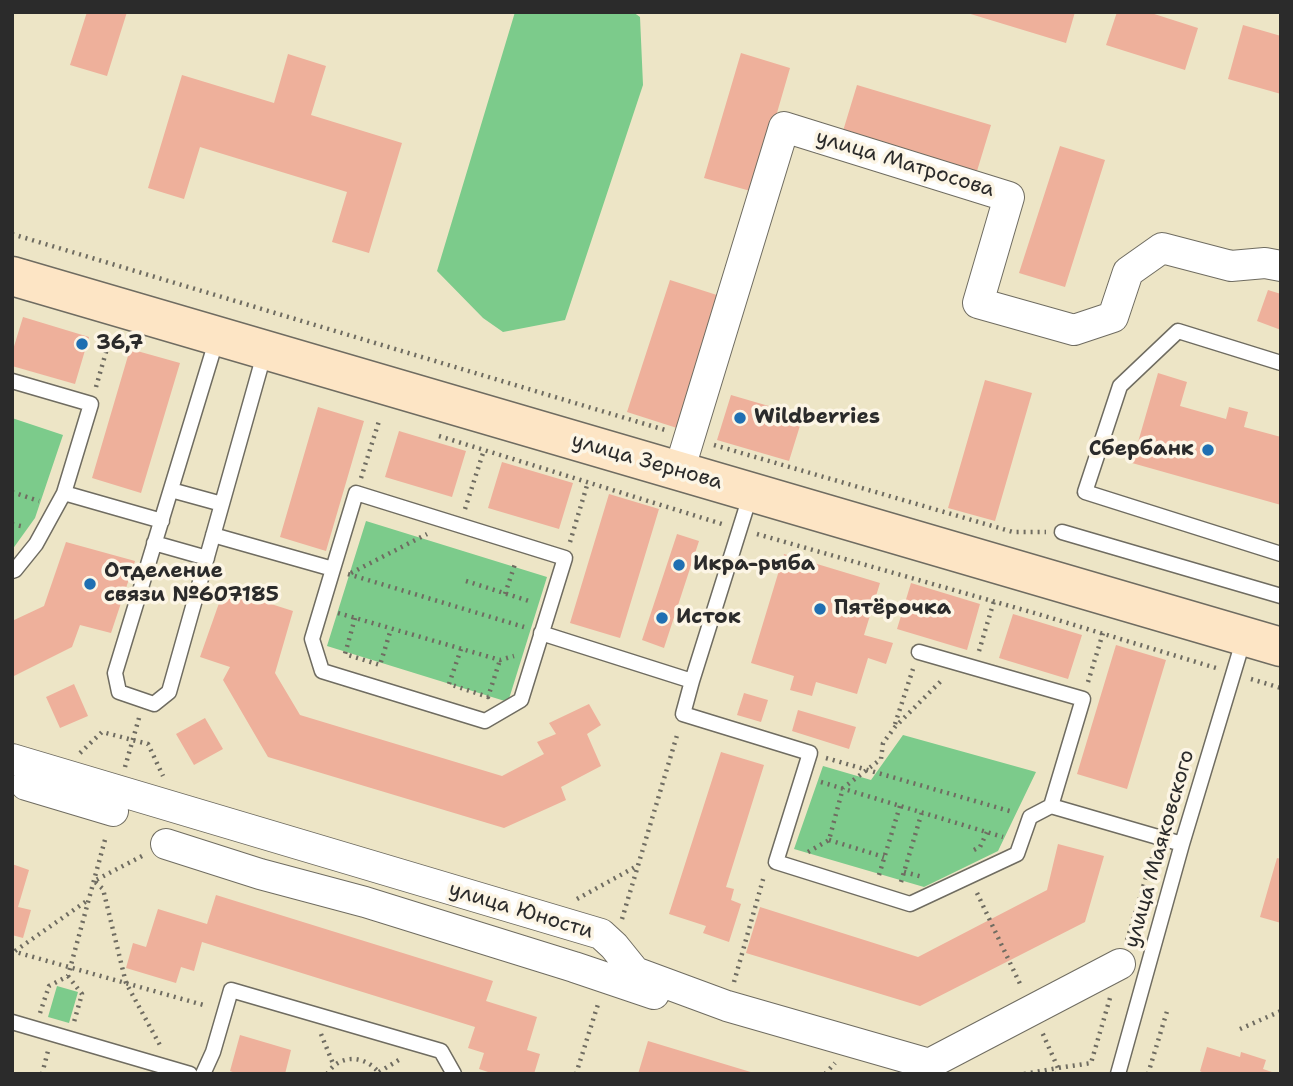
<!DOCTYPE html>
<html>
<head>
<meta charset="utf-8">
<style>
	body { margin:0 }
	#map { position:relative; width:1293px; height:1086px; overflow:hidden; background:#ede5c6; font-family:"Shantell Sans",sans-serif }
	canvas { display:block }
	.frame { position:absolute; inset:0; border:14px solid #2b2b2b; pointer-events:none }
</style>
</head>
<body>
<div id="map">
<canvas width="1293" height="1086"></canvas>
<div class="frame"></div>
</div>
<script>
const ctx = document.querySelector('canvas').getContext('2d');
ctx.lineJoin = 'round';
function fillPath(path, color) { ctx.fillStyle = color; ctx.fill(path, 'evenodd'); }
function stroke(path, color, width, dash) { ctx.strokeStyle = color; ctx.lineWidth = width; ctx.lineCap = dash ? 'butt' : 'round'; ctx.setLineDash(dash || []); ctx.stroke(path); }
function drawText(font, color, halo, rows, align = 'center') {
  ctx.font = font + ' "Shantell Sans",sans-serif'; ctx.lineWidth = 7; ctx.setLineDash([]); ctx.textBaseline = 'middle'; ctx.strokeStyle = halo; ctx.fillStyle = color; for (const [text, x, y, turn = 0] of rows) {
    ctx.save(); ctx.translate(x, y); ctx.rotate((+turn || 0) * Math.PI / 180); ctx.textAlign = isNaN(turn) ? turn : align; if (halo) ctx.strokeText(text, 0, 0); ctx.fillText(text, 0, 0); ctx.restore();
  }
}
fillPath(new Path2D(`
	M515 12H633L640 17 643 85 565 320 503 332 483 318 437 271Z
	M12 418 63 435 35 518 12 550Z
	M366 521 547 577 508 702 327 646Z
	M903 735 1036 772 998 851 924 887 794 849 823 766 871 780Z
	M57 986 78 992 69 1023 48 1017Z`), '#7ccb8b');
fillPath(new Path2D(`
	M87 12H127L107 76 70 65Z
	M964 12H1075L1066 43Z
	M1117 12H1148L1198 28 1185 70 1106 45Z
	M1243 25 1281 36V94L1228 79Z
	M741 53 790 68 754 192 704 178Z
	M288 54 326 66 311 115 402 143 369 253 332 242 347 192 200 147 184 199 148 188 182 75 274 103Z
	M857 85 991 125 977 171 843 131Z
	M1060 146 1105 160 1065 287 1019 273Z
	M670 280 720 296 677 428 627 412Z
	M1268 290 1281 294V330L1257 321Z
	M23 317 89 337 75 384 12 366V353Z
	M130 349 180 363 141 493 92 478Z
	M1158 373 1187 382 1180 406 1226 419 1229 407 1248 412 1244 427 1281 437V505L1132 463Z
	M985 380 1032 393 995 521 948 508Z
	M731 395 803 416 789 461 717 440Z
	M318 407 364 421 326 551 280 537Z
	M399 431 466 451 452 497 385 477Z
	M502 462 573 483 559 529 488 508Z
	M609 494 659 509 620 638 570 623Z
	M677 534 699 541 664 648 642 640Z
	M66 542 135 561 111 633 80 625 72 647 12 677V621L44 606Z
	M784 554 880 583 864 635 893 643 886 664 868 658 857 694 816 682 812 696 790 690 794 676 751 663Z
	M911 583 980 604 967 650 897 629Z
	M224 589 293 611 275 673 300 715 502 776 544 754 537 742 556 734 549 723 589 704 601 725 587 734 601 766 561 787 566 800 504 828 268 757 223 680 230 667 200 657Z
	M1013 614 1082 635 1068 679 999 658Z
	M1116 645 1166 660 1127 789 1077 774Z
	M74 684 88 716 60 728 46 697Z
	M744 693 768 700 761 722 737 715Z
	M798 710 856 727 849 749 792 731Z
	M205 718 223 749 194 765 176 734Z
	M721 752 764 765 726 887 734 889 731 900 741 904 729 942 703 933 706 926 669 914Z
	M1058 844 1104 856 1085 922 920 1006 746 953 760 907 918 957 1047 890Z
	M1277 858 1281 859V923L1260 917Z
	M12 864 29 870 18 907 31 910 23 938 12 935Z
	M216 895 493 981 486 1001 537 1017 527 1050 540 1054 534 1074H494L479 1069 484 1053 468 1048 475 1027 202 942 194 971 181 967 176 983 126 968 133 943 146 947 158 909 207 924Z
	M240 1035 291 1050 285 1074H238L230 1071Z
	M648 1041 754 1073V1074H638Z
	M1207 1047 1240 1057 1241 1052 1266 1060 1263 1069 1278 1074H1205L1200 1071Z`), '#eeb09b');
const lane = new Path2D(`
	M217 338 115 673 119 692 154 704 169 692 265 351
	M1281 363 1178 331 1120 386 1085 492 1281 554
	M12 381 91 404 64 493 36 544 15 570 12 571
	M171 490 222 504
	M64 493 162 521
	M1062 532 1281 596
	M213 535 333 569 312 639 322 671 485 721 521 700 565 558 356 493 333 569
	M154 543 207 558
	M541 633 692 681 751 493
	M919 652 1083 699 1051 806
	M692 681 683 714 810 753 776 862 910 904 1017 854 1030 817 1051 806 1182 844
	M12 1022 190 1074
	M203 1074 213 1052 231 990 441 1051 454 1074
	M1118 1074 1182 844 1244 638`);
const street = new Path2D(`
	M679 471 784 127 1009 197 978 303 1074 330 1113 317 1128 272 1162 248 1231 266 1265 263 1281 266
	M12 759 601 934 614 946 635 972 727 1006 929 1064 1120 964
	M26 785 113 811
	M166 844 260 874 365 902 574 967 654 994`);
const secondary = new Path2D(`
	M12 276 1281 647`);
stroke(lane, '#6f6c61', 17);
stroke(street, '#6f6c61', 32);
stroke(secondary, '#6f6c61', 41);
stroke(new Path2D(`
	M12 234 665 430
	M96 387 110 338
	M439 436 722 524
	M714 445 1013 532H1046
	M361 478 380 418
	M12 492 39 501
	M465 509 484 450
	M12 524 25 527
	M757 534 1038 614 1216 668
	M570 542 588 482
	M351 573 427 534
	M348 574 524 627
	M466 581 532 602
	M505 594 516 561
	M338 613 500 660 514 656
	M355 618 345 654 380 665 391 629
	M461 649 449 684 488 697 500 660
	M979 651 994 601
	M1251 679 1281 688
	M1088 682 1103 633
	M895 724 913 669
	M80 753 102 732 148 744 163 776
	M826 758 1013 812
	M125 767 139 718
	M821 782 1003 837
	M829 840 884 857
	M974 850 980 847 987 832
	M808 852 829 840 843 788 881 759 883 743 895 727 943 679
	M142 856 94 881 103 889 126 983 161 1047
	M904 872 923 877
	M879 875 900 806
	M901 882 922 812
	M977 893 1021 986
	M577 899 637 866
	M622 919 678 732
	M1127 940 1153 854
	M12 951 207 1006
	M15 951 88 900
	M68 976 82 994 74 1022
	M734 982 764 876
	M40 1013 49 986 68 976 106 836
	M1240 1029 1281 1011
	M321 1034 334 1066
	M379 1072 402 1058
	M42 1074 48 1051
	M327 1074C340 1053 366 1055 380 1074
	M576 1074 599 1001
	M825 1074 835 1063
	M1024 1074 1058 1068 1042 1032
	M1057 1074 1058 1068 1091 1063 1110 998
	M1148 1074 1168 1008`), '#6f6c61', 4.5, [2, 5]);
stroke(lane, '#fff', 14);
stroke(street, '#fff', 30);
stroke(secondary, '#fde5c5', 38);
for (const [x, y, r, color] of [
	[82,344,7,"#1f6fb2"],
	[740,418,7,"#1f6fb2"],
	[1208,450,7,"#1f6fb2"],
	[679,565,7,"#1f6fb2"],
	[90,584,7,"#1f6fb2"],
	[820,609,7,"#1f6fb2"],
	[662,618,7,"#1f6fb2"]
]) { const dot = new Path2D(); dot.arc(x, y, r, 0, 2 * Math.PI); ctx.fillStyle = color; ctx.fill(dot); stroke(dot, '#fcf5e5', 2.5); }
drawText('21px', '#2b2b2b', '#fcf5e5', [
	["улица Матросова",905,164,17],
	["улица Зернова",647,462,16],
	["улица Маяковского",1160,849,-74],
	["улица Юности",521,911,17]
]);
drawText('bold 21px', '#2b2b2b', '#fcf5e5', [
	["36,7",96,344],
	["Wildberries",754,418],
	["Сбербанк",1194,450,"right"],
	["Икра-рыба",693,565],
	["Отделение",104,572],
	["связи №607185",104,596],
	["Пятёрочка",834,609],
	["Исток",676,618]
], 'left');
</script>
</body>
</html>
